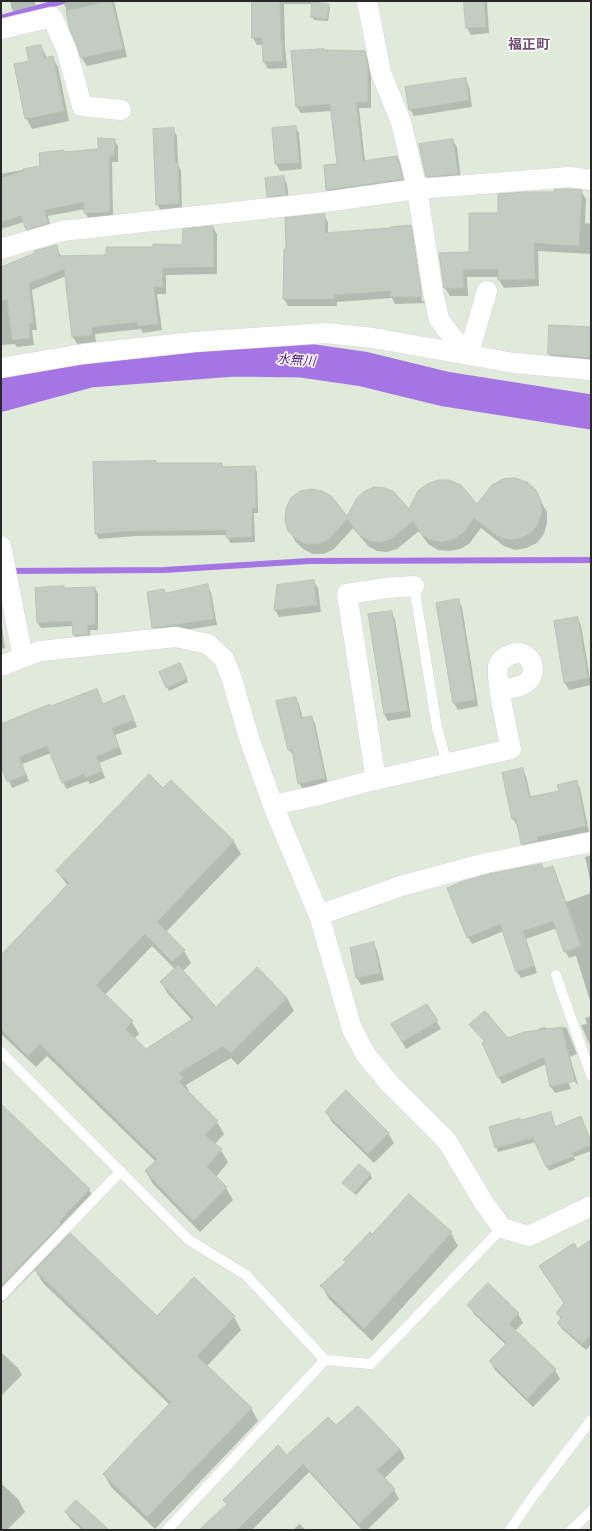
<!DOCTYPE html>
<html>
<head>
<meta charset="utf-8">
<style>
	body { margin:0 }
	#map { position:relative; width:592px; height:1531px; overflow:hidden; background:#dfeadb; font-family:"DejaVu Sans",sans-serif }
	canvas { display:block }
	.frame { position:absolute; inset:0; border:2px solid #282828; pointer-events:none }
</style>
</head>
<body>
<div id="map">
<canvas width="592" height="1531"></canvas>
<div class="frame"></div>
</div>
<script>
const ctx = document.querySelector('canvas').getContext('2d');
ctx.lineJoin = 'round';
function fillPath(path, color) { ctx.fillStyle = color; ctx.fill(path, 'evenodd'); }
function stroke(path, color, width, dash) { ctx.strokeStyle = color; ctx.lineWidth = width; ctx.lineCap = dash ? 'butt' : 'round'; ctx.setLineDash(dash || []); ctx.stroke(path); }
function drawText(font, color, halo, rows, align = 'center') {
  ctx.font = font + ' "DejaVu Sans","Noto Sans JP",sans-serif'; ctx.lineWidth = 3; ctx.setLineDash([]); ctx.textBaseline = 'middle'; ctx.strokeStyle = halo; ctx.fillStyle = color; for (const [text, x, y, turn = 0] of rows) {
    ctx.save(); ctx.translate(x, y); ctx.rotate((+turn || 0) * Math.PI / 180); ctx.textAlign = isNaN(turn) ? turn : align; if (halo) ctx.strokeText(text, 0, 0); ctx.fillText(text, 0, 0); ctx.restore();
  }
}
fillPath(new Path2D(`
	M10 1H35L37 13 16 16 12 9Z
	M62 1H114L127 57 87 66 82 58 71 30 66 8Z
	M253 1H321L320 4 328 5 330 8 328 21 314 20 312 17 313 4H284L285 47 287 68 268 69 264 62 263 45H257L253 38Z
	M465 1H487L489 33 471 35 467 28Z
	M41 46 47 58 52 57 58 67 69 121 32 129 26 118 30 62Z
	M364 52 368 59 371 74V108H359L365 161 397 157 401 164 406 186 331 197 327 190 325 166 339 165 332 111 301 113 297 107Z
	M465 79 469 86 472 107 414 116 410 109Z
	M295 127 299 133 302 169 280 171 276 164 274 128Z
	M173 129 177 136 178 165 181 170 182 211H161L157 204Z
	M114 140 118 146V162H112L113 218 89 219 85 213V209L48 216 51 230 31 236 24 222 1 229V174L42 166 64 151 65 153 99 150Z
	M453 141 457 147 461 181 431 183 427 176Z
	M283 177 287 184 289 201 272 203 268 196Z
	M581 191 586 199 585 223 591 224V254L538 251 539 286 504 288 499 280V277H467L468 296H450L445 288 440 254 470 253 499 214Z
	M324 215 328 222V234L410 226 414 233 425 303 395 304 392 298 337 302V306H288L284 299 287 250ZM411 232H413L424 301 422 302Z
	M213 227 217 234V274L166 275V294H157L162 330 143 333 141 329 95 334 96 342 77 344 73 337 66 276 32 290 37 330H32L34 345 17 347 15 344 1 345V278L56 246 61 256H107L154 248 183 246Z
	M550 326 591 328V367L554 364 549 354Z
	M155 462 156 464H221L224 468 254 467 257 472 258 513H254L255 542 230 543 227 535 135 536 99 539 96 534Z
	M535 491 547 512V523L544 534 537 543 526 548 515 550 504 546 481 528 469 544 460 549 449 551 438 550 428 544 419 531 397 549 387 552 377 551 368 546 353 528 334 549 324 554H313L303 549 295 541 289 530 347 518 410 511 477 506Z
	M314 582 318 588 321 612 279 617 275 610 278 586Z
	M207 586 211 592 217 625 157 634 153 627 164 590 166 594Z
	M95 588 98 594V630H90V640H77L74 635 73 626 41 628 38 623 64 589Z
	M458 600 462 607 478 706 458 710 454 703 437 604Z
	M391 612 395 619 411 717 388 721 384 714Z
	M577 618 581 625 591 685 569 690 565 683 555 622Z
	M1 619 5 648 1 649Z
	M182 667 188 682 169 691 167 687Z
	M96 690 103 705 124 696 137 727 115 735 122 754 99 763 105 778 90 784 88 781 66 789 51 753 22 764 29 781 12 788 1 764V725Z
	M295 698 299 704 303 719 311 717 315 723 328 785 303 789 299 783 294 756 289 750Z
	M522 769 526 776 531 797 560 791 576 782 580 788 589 832 525 850 522 844 518 825H517L513 819 503 774Z
	M171 781 234 842 241 854 166 932 184 951 191 963 182 972 216 1008 257 968 287 998 294 1011 238 1065 231 1058 186 1085 189 1091 188 1092 217 1122 224 1134 215 1144 221 1150 228 1162 216 1177 226 1188 233 1200 200 1232 153 1184 146 1172 156 1162 47 1056 36 1067 1 1034V956L68 886 57 871 163 790ZM152 946 175 969 161 982 168 994 192 1020 145 1050 134 1039 139 1034 132 1022 105 995Z
	M591 855V884L585 857Z
	M542 865 545 870 552 867 556 874 566 902 591 893V1004L576 956 569 958 565 951 557 928 526 939 537 973 521 978 517 972 504 931 472 944 468 937Z
	M373 944 377 950 384 980 361 985 357 978 351 948Z
	M427 1005 441 1029 406 1049 393 1025Z
	M591 1016V1048L581 1025 587 1024 585 1018Z
	M471 1025 507 1039 539 1031 538 1029 545 1027 547 1030 566 1027 577 1054 570 1057 578 1085 564 1071 571 1089 555 1093 551 1087 546 1064 502 1084 483 1043H485Z
	M8 1112 89 1190 96 1202 66 1234 68 1237 157 1318 234 1317 241 1330 207 1366 251 1408 258 1421 155 1529 111 1487 104 1474 170 1405 43 1283 35 1270 1 1304V1119Z
	M326 1112 388 1133 394 1143 374 1163 332 1122Z
	M551 1113 556 1128 591 1142V1151L574 1157 575 1160 549 1171 536 1142 498 1152 490 1127Z
	M370 1174 372 1178 356 1195 343 1183Z
	M409 1195 451 1233 458 1246 372 1341 329 1299 322 1287 347 1263 345 1260 372 1235Z
	M591 1241V1344L586 1350 562 1329 558 1323 561 1319 557 1313 565 1303 577 1251Z
	M469 1305 518 1314 523 1323 515 1331 555 1370 560 1379 533 1407 495 1370 490 1361 506 1345 474 1314Z
	M1 1352 18 1368 22 1375 2 1395Z
	M336 1427 400 1449 405 1458 384 1479 394 1490 399 1499 367 1530H362L309 1472 252 1530H201L227 1505 224 1500 287 1456Z
	M1 1483 18 1499 25 1512 7 1530H1Z
	M66 1512 106 1530H82L70 1519Z
	M299 1524 306 1530H293Z`), '#0003');
stroke(new Path2D(`
	M1 18 63 1
	M9 571 164 570 309 561 591 560`), '#a575e4', 6);
stroke(new Path2D(`
	M1 394 89 370 234 359 301 360 363 369 445 389 591 412`), '#a575e4', 35);
const building = new Path2D(`
	M112 1 123 49 81 58 70 30 66 11Z
	M252 1H280L281 41H282L283 61 263 62 262 38H252Z
	M464 1H484L486 27 466 28Z
	M312 2 329 4 327 19 311 17Z
	M41 45 44 58 53 56 64 111 25 119 14 64 29 61 26 48Z
	M324 49V50L365 51 368 67V102H356L363 161 397 156 403 179 326 190 324 165 337 164 330 104 296 107 291 51Z
	M466 78 469 100 409 110 405 87Z
	M296 126 299 163 275 164 272 128Z
	M174 128 175 162H178L179 204 156 205 153 129Z
	M98 138 115 139 114 156H109L110 212 84 213V202L45 210 48 223 26 230 21 216 1 222V178L23 171V169L40 166 39 153 64 150V152L98 149Z
	M453 139 458 174 426 177 419 144Z
	M284 176 286 195 267 197 265 178Z
	M567 189 582 190 579 246 534 243 535 279 498 280V269L463 270 464 288H444L439 253 469 252V213H498V194L525 192H554V190Z
	M325 214V233L390 228V227L411 225 422 297H390V291L334 295V299H283L284 249H286L285 218Z
	M213 226 214 267 163 268 162 287H154L158 324 138 326V322L92 327V335L72 337 64 269 29 283 33 323 29 324 30 338 12 340 7 299 1 301V267L35 253 34 251 57 245 59 256 106 255V247H153V244L182 245 183 229Z
	M549 325 591 327V358L548 354Z
	M156 461V463H222V467L255 466 256 508H252V537L226 538V530L131 531 95 534 93 462Z
	M515 478 527 482 536 490 541 501 542 513 538 524 531 533 520 538 509 540 497 536 474 518 463 533 454 539 442 542 431 540 421 534 413 521 391 539 381 542 370 541 361 536 347 519 329 539 318 544H306L296 539 288 531 285 520 286 508 291 498 300 491 311 489 322 491 331 496 347 516 357 498 365 491 374 487 385 488 394 492 409 509 418 491 427 484 438 480H449L461 485 477 504 492 485 503 479Z
	M314 580 317 605 274 610 277 585Z
	M208 584 214 619 152 628 147 592 164 589 165 593Z
	M64 586V588L95 587V624L88 625V635H73L72 621 37 623 35 588Z
	M459 599 475 700 453 703 436 603Z
	M392 611 408 711 384 714 368 614Z
	M578 617 588 678 564 683 554 621Z
	M180 663 187 678 166 688 159 672Z
	M97 689 103 704 124 695 134 720 112 728 119 747 96 757 102 771 85 778 84 774 62 783 47 746 19 757 26 775 7 782 1 766V724L50 704V706Z
	M296 697 301 718 312 716 325 778 298 784 292 750H288L276 701Z
	M523 768 529 797 559 791 557 785 577 780 586 826 537 837 538 841 521 844 516 818 512 819 502 773Z
	M149 774 163 788 171 780 234 841 157 922 185 950 172 962 145 934 96 985 133 1021 125 1029 146 1049 194 1018 160 982 178 965 216 1007 257 967 287 998 231 1053 223 1046 179 1073 183 1078 179 1082 218 1121 205 1135 222 1149 207 1167 227 1187 193 1221 145 1171 157 1159 40 1044 28 1056 1 1029V955L69 883 56 871Z
	M542 864 543 869 553 866 581 946 564 952 553 921 523 931 534 966 516 972 500 924 467 938 447 888 464 881 489 874Z
	M374 942 380 973 356 978 350 948Z
	M427 1004 438 1021 402 1042 391 1024Z
	M485 1011 508 1038 524 1032 562 1027 575 1081 550 1087 544 1057 498 1078 482 1043 485 1042 469 1025Z
	M346 1090 389 1133 368 1154 325 1112Z
	M1 1104 90 1189 59 1222 61 1224 1 1286Z
	M551 1112 555 1127 581 1116 591 1142V1145L572 1153 574 1156 546 1167 533 1138 495 1148 489 1127 520 1118V1120Z
	M359 1164 371 1174 354 1193 342 1183Z
	M409 1194 452 1232 364 1329 320 1286 346 1262 343 1260 370 1232 372 1234Z
	M70 1233 157 1316 194 1277 235 1316 197 1356 252 1408 147 1517 103 1474 171 1402 35 1270Z
	M591 1240V1334L582 1344 557 1323 562 1317 556 1313 564 1303 539 1266 574 1243 577 1249Z
	M488 1283 519 1313 509 1324 556 1369 527 1399 489 1361 507 1343 467 1305Z
	M358 1406 400 1449 377 1470 395 1489 359 1524 303 1464 237 1530H199L227 1504 223 1500 278 1445 287 1455 328 1417 336 1425Z
	M76 1500 109 1530H85L65 1512Z`);
fillPath(building, '#c2ccc0');
stroke(building, '#b8c4b5', 1);
const service = new Path2D(`
	M414 586 437 728 447 763
	M556 975 591 1075
	M1 1052 189 1240 246 1275 325 1360
	M1 1296 121 1171
	M167 1530 325 1360 371 1364 502 1228
	M510 1530 534 1495 591 1420
	M571 1530 591 1511`);
const minor = new Path2D(`
	M1 29 52 17 67 51 82 106 121 110
	M1 249 62 231 325 202 417 189 401 122 381 73 367 1
	M469 352 487 291
	M474 356 452 337 439 319 433 292 417 189 570 177 591 180
	M1 368 83 354 194 342 326 333 373 338 514 363 591 370
	M1 546 23 658
	M1 666 40 651 176 637 208 644 224 659 231 676 249 738 274 808 319 915 352 1029 366 1055 390 1084 447 1141 484 1203 502 1228 529 1236 591 1206
	M376 780 347 594 387 588 414 586
	M273 805 315 796 366 782 511 749C508 735 495 676 498 666 500 659 509 654 517 653 532 653 537 670 529 680 522 688 509 688 500 690
	M319 915 401 886 486 863 591 842`);
stroke(service, '#e0d0e0', 11);
stroke(minor, '#e0d0e0', 21);
stroke(service, '#fff', 10);
stroke(minor, '#fff', 20);
drawText('italic 13px', '#53188d', '#fff', [
	["水無川",296,361,4]
]);
drawText('bold 14px', '#744d75', '#fff', [
	["福正町",529,45]
]);
</script>
</body>
</html>
